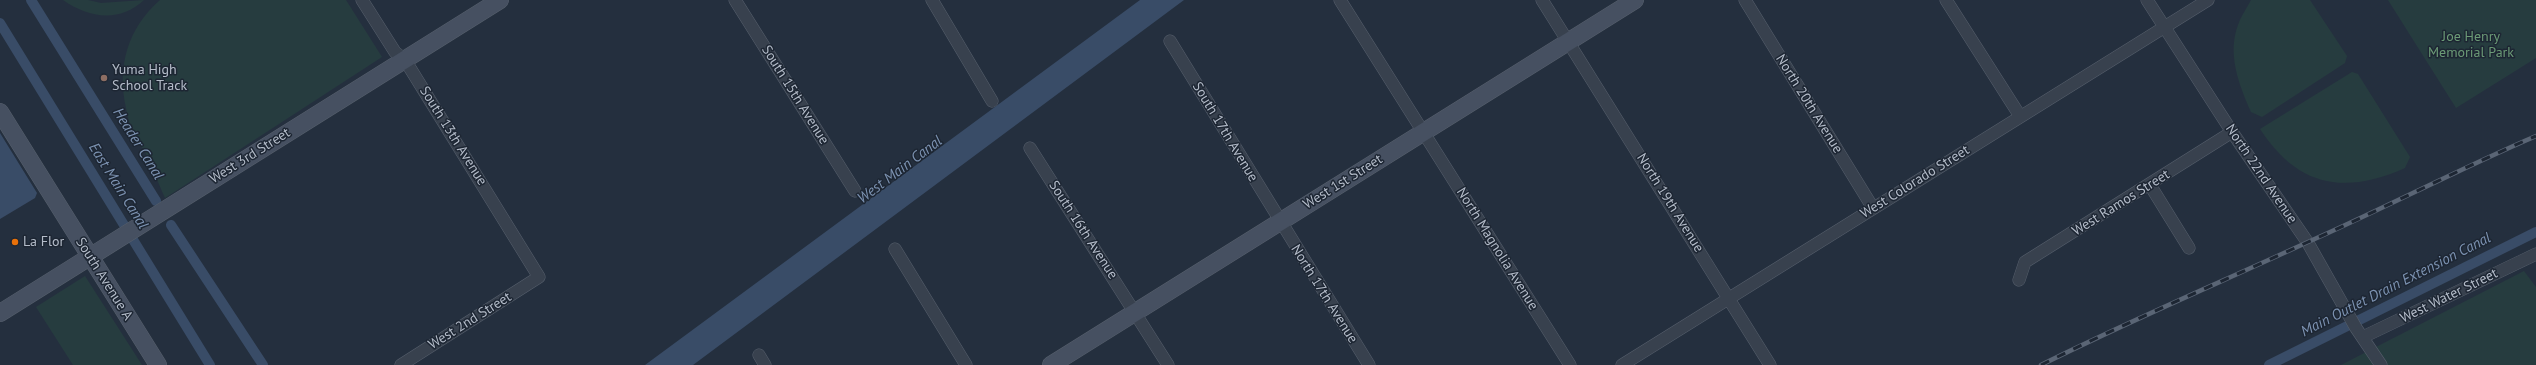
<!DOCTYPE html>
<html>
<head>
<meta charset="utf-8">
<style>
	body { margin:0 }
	canvas { display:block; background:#242f3e }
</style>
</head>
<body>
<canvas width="2536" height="365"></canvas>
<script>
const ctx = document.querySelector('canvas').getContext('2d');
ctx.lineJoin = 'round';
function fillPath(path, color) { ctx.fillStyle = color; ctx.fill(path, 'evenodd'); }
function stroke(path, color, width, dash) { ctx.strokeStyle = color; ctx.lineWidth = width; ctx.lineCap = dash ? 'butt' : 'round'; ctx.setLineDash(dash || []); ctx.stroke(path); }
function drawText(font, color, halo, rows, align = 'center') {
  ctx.font = font + ' "PT Sans",sans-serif'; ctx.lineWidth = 3; ctx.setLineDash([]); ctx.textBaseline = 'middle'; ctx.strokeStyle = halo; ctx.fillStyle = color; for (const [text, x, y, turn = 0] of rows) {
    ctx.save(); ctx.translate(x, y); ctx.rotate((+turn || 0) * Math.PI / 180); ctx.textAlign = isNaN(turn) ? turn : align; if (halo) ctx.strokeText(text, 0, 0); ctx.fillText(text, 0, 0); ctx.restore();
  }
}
fillPath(new Path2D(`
	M63 0H88L101 3 144 0C119 23 89 18 63 0Z
	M160 0H346L382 57 165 198C158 183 152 165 144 150 142 147 138 144 136 141 131 131 128 119 126 108 117 67 127 29 160 0Z
	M2251 0H2310L2347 56 2345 63 2262 117 2251 112C2239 85 2227 54 2238 25 2241 16 2247 8 2251 0Z
	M2388 0H2536V58L2456 108Z
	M2352 72 2358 74 2410 157 2405 168C2344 195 2298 187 2260 129Z
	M2524 271 2536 287V365H2341Z
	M85 276 142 365H73L36 307Z`), '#263c3f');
fillPath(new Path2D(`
	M1140 0H1184L693 365H645Z
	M0 133 37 193 35 198 0 219Z`), '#394c67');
stroke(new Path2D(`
	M31 0 156 201
	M0 23 210 365
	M171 225 263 365
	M2269 365 2536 232`), '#394c67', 10);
const street = new Path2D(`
	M362 0 395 52 405 60 539 277 401 365
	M735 0 855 191
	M932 0 992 101
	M1340 0 1570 365
	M1542 0 1770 365
	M1745 0 1873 208
	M1946 0 2020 116
	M2147 0 2232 132 2308 243 2356 328 2381 365
	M1170 41 1369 365
	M1030 148 1168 365
	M2150 185 2189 248
	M895 249 966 365
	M2019 280 2025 262 2232 132
	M2363 337 2536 254
	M759 355 765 365
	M1622 365 2208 0`);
const secondary = new Path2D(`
	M0 112 158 365
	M0 313 500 0
	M1051 365 1635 0`);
stroke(street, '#565f6c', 13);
stroke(secondary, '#565f6c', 18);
stroke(street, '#38414e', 12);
stroke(secondary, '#465061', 17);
const rail = new Path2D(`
	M2041 365C2129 321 2219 283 2308 242 2385 208 2459 169 2536 136`);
stroke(rail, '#5a6575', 4.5);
stroke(rail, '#1d2633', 3, [9]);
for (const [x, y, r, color] of [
	[104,78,4,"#8d6e63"],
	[15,242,4,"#e8710a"]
]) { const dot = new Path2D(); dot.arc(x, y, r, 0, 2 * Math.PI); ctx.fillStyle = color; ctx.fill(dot); stroke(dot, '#1d2633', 1.5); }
drawText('14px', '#6b9a76', '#1d2633', [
	["Joe Henry",2471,37],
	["Memorial Park",2471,53]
]);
drawText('14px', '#b4bcc9', '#1d2633', [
	["Yuma High",112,70],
	["School Track",112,86],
	["La Flor",23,242]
], 'left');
drawText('14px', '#b4bcc9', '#1d2633', [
	["South 15th Avenue",795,95,58],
	["North 20th Avenue",1809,104,58],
	["South 17th Avenue",1225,132,59],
	["South 13th Avenue",453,136,58],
	["West 3rd Street",250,156,-32],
	["North 22nd Avenue",2261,174,56],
	["West 1st Street",1343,182,-32],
	["West Colorado Street",1915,182,-32],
	["North 19th Avenue",1670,203,58],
	["West Ramos Street",2121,203,-32],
	["South 16th Avenue",1083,230,57],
	["North Magnolia Avenue",1497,249,58],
	["South Avenue A",104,279,58],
	["North 17th Avenue",1324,294,58],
	["West Water Street",2449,296,-26],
	["West 2nd Street",470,321,-32]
]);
drawText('italic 15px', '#7c92b1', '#1d2633', [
	["Header Canal",138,144,58],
	["West Main Canal",900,170,-37],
	["East Main Canal",118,186,58],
	["Main Outlet Drain Extension Canal",2396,285,-27]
]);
</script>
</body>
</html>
